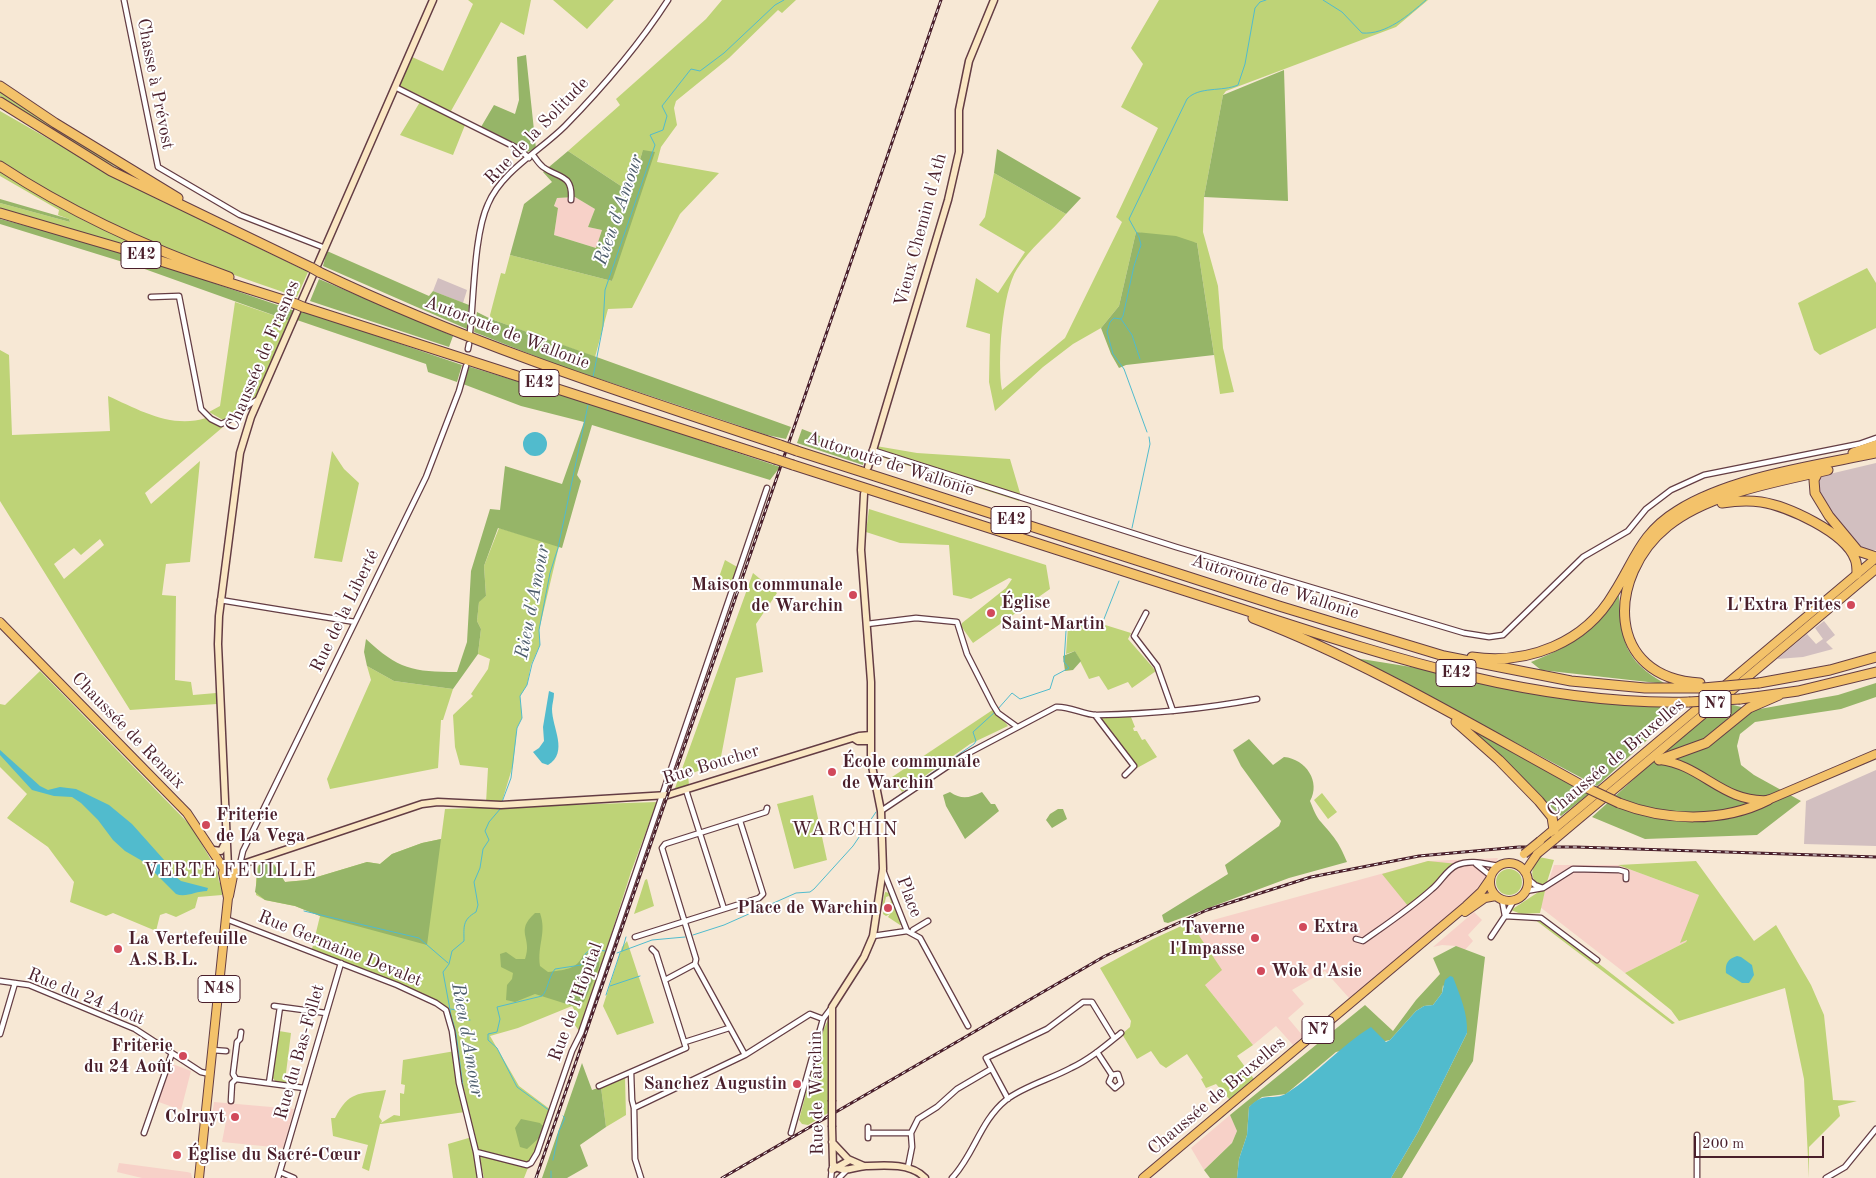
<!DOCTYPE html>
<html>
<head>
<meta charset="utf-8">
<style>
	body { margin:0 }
	#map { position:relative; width:1876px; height:1178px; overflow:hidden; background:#f7e8d5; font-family:"Old Standard TT",serif }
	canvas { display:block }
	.scale { position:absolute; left:1694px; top:1136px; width:130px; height:22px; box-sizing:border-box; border:2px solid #4a1f2b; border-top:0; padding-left:6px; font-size:15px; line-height:18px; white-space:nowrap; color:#4a1f2b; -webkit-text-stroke:4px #fff; paint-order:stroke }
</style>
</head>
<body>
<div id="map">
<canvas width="1876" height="1178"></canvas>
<div class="scale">200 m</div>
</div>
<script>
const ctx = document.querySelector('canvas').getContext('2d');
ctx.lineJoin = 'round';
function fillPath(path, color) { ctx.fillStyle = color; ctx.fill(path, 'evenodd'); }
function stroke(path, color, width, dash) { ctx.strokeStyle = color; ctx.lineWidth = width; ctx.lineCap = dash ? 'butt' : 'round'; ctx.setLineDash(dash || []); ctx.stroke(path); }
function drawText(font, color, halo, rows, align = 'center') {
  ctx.font = font + ' "Old Standard TT",serif'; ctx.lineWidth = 4; ctx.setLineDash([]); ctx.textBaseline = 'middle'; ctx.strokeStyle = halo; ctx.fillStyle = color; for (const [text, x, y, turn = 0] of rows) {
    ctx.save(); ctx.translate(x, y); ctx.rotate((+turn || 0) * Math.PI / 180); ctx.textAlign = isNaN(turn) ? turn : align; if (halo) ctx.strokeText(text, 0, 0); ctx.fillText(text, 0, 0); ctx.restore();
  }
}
fillPath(new Path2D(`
	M575 197 595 209 588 227 602 230 596 248 554 235 558 208 554 207 557 198Z
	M1498 858 1488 880 1458 908 1349 998 1325 971 1292 990 1304 1004 1288 1018 1303 1036 1293 1045 1276 1026 1253 1045 1205 985 1197 932 1213 920 1428 861Z
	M1554 865H1618L1699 895 1686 942 1625 973 1540 907Z
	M1474 912 1482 920 1468 935 1473 941 1464 951 1456 946 1442 945 1433 947Z
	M170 1063 191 1071 181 1110 156 1101Z
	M214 1102 294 1109 283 1148 222 1142 227 1116 212 1115Z
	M1230 1115 1237 1131 1232 1143 1204 1170 1191 1148Z
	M119 1163 187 1172 191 1173 192 1178H142L117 1172Z`), '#f7d1c8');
fillPath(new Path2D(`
	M438 278 467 290 463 303 433 291Z
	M1876 463V550L1864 552 1820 498 1817 477Z
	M1824 621 1835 635 1826 642 1833 649 1803 657 1777 659 1807 634 1816 644 1823 639 1815 628Z
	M1876 770V846L1804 844 1806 801Z`), '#d2bfc0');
fillPath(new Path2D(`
	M468 0H531L524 35 501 22 451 111 467 120 453 155 400 135 423 97 399 86 410 56 443 71 473 4Z
	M553 0H614L587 29Z
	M722 0H796L782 13 778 10 729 58 676 101 674 108 677 125 661 147 657 162 719 173 680 214 632 308 608 309 595 357 491 319 490 315 501 273 505 274 510 255 612 281 643 150 630 192 568 151 620 105 616 99 706 19Z
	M1159 0H1428L1396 27 1226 91 1223 95 1204 197 1203 232 1218 286 1223 348 1234 392 1220 394 1197 243 1136 232 1119 306 1101 328 1073 344 1043 367 995 411 989 382 990 334 966 327 976 278 998 293 1025 252 979 225 985 217 994 173 1066 214C1051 232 1029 249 1017 269 1002 292 997 363 1002 390L1065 338 1122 222 1116 217 1158 128 1121 107 1143 64 1131 48Z
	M0 89 148 184 95 156 0 96Z
	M0 111 124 182 308 272 297 297C241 277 184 259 130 234 85 213 43 187 0 162Z
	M0 171 83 220 186 265 0 210V203L70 222 69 219 58 215 59 210 0 176Z
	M1867 268 1876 283V328L1820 355 1814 350 1798 303Z
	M235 302 290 321 256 396 223 420 209 412 220 406Z
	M0 350 9 355 12 435 110 431 108 396C139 410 172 429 206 418L223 427 145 493 151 504 200 461 190 562 166 564 162 595 176 596 175 680 191 682 193 695 216 693 217 704 130 710 0 501ZM100 539 104 545 64 579 54 564 74 548 81 555Z
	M876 446 917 453 1010 459 1020 493 1019 501 875 455Z
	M332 451 344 469 359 483 342 562 314 558Z
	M869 509 1046 565 1050 589 973 643 961 626 962 623 1006 588 1012 579 1009 578 971 599 953 595 949 545 900 543 866 532Z
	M499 528 559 546 539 630 540 645 531 665 527 685 520 696 522 718 517 728 513 765 501 805 486 803 488 768 460 765 455 747 453 715 473 696 471 694 488 669 490 659 478 654 481 629 477 621 479 601 486 596 484 566Z
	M725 560 739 568 735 589 717 583Z
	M753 573 777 593 756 624 763 672 736 678 720 762 688 775 689 785 674 791Z
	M1084 624H1102L1131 633 1128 639 1156 671 1132 688 1128 682 1108 690 1099 676 1089 679 1075 651 1066 654 1068 626Z
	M367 666 394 681 453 689 443 720H441L438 768 330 789 327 779 371 680Z
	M40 671 191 826 217 870 219 882 223 886 222 895 198 897 195 908 176 917 166 913 160 915 156 931 113 913 106 916 70 902 74 882 48 847 7 818 27 794 0 767V704L5 705Z
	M994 709 1008 726 970 744 902 792 892 777Z
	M1099 717H1131L1135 727 1133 728 1134 731H1137L1142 740 1145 739 1157 757 1137 768Z
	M1322 793 1337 812 1328 819 1314 800Z
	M813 795 827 860 794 869 777 804Z
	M657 802 631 872 580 1032 571 1020 576 1013 572 1006 518 1028 490 1036 519 1086 551 1110 524 1178H484L458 1064 465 1112 381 1124H380L369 1171 362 1168 368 1145 333 1136 331 1118H335C349 1091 358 1094 386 1090L379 1117 382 1121 381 1123 394 1115 400 1116V1093L404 1094 405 1085 401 1084 403 1060 455 1051 447 1010 429 998 312 949 320 916 295 906 265 900 256 895V870L259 865 273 863 285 882 307 880 367 862 380 864 392 854 422 843 441 839 445 809Z
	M1539 857 1554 860 1546 885C1528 884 1530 868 1539 857Z
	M1428 861 1458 864 1408 906 1382 874Z
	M1696 861 1754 941 1776 925 1811 985 1824 1015 1833 1100 1857 1101 1838 1106 1840 1116 1809 1147V1178L1804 1079 1785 988 1679 1021 1671 1010 1625 973 1686 942 1687 940 1680 943 1699 895 1618 865Z
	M1496 882a13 13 0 1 1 26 0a13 13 0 1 1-26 0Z
	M647 879 654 906 634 914 645 880Z
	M1540 891H1545L1540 913 1521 914 1511 910Z
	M885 892 890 893 903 924 900 925 888 917 890 914 886 916 883 914 884 908 891 902 889 896 886 897 884 906H882Z
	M1540 918 1675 1023 1672 1024 1534 919Z
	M1190 922 1222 970 1205 985 1253 1045 1237 1056 1254 1079 1230 1100 1216 1084 1206 1088 1201 1079 1203 1078 1187 1054 1166 1068 1160 1064 1151 1051 1137 1059 1122 1034 1130 1027 1131 1021 1100 968 1153 939Z
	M627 941 654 1023 617 1035 603 1006 622 947Z
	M279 1020V1031L291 1033 285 1081 300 1084 277 1083 272 1077Z
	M828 1020V1113L808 1125 802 1124 799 1120 821 1035Z
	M625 1078 626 1115 606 1127 601 1087Z
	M472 1137 483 1178H453L448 1144Z`), '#bed377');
fillPath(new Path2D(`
	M526 55 536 149 527 152 481 127 494 105 515 114 519 100 517 57Z
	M1284 70 1288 201 1204 197 1223 95Z
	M997 149 1081 198 1066 214 994 173Z
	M643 150 655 152 612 281 510 255 524 204 552 182 543 172 568 151 630 192ZM575 197 595 209 588 227 602 230 596 248 554 235 558 208 554 206 557 198Z
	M0 199 69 219 70 222 0 203Z
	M0 219 46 231 158 264 295 311 290 321 139 267 0 224Z
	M1136 232 1176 236 1197 243 1214 355 1126 365 1119 368 1111 354 1101 328 1119 306Z
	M327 251 429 296 433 291 469 305 467 329 323 266Z
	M319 279 453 336 449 347 310 301Z
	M298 309 462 365 457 382 428 372 426 364 294 319Z
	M477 312 491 319 791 427 786 439 767 435 555 364 474 332Z
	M467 366 592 404 780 467 770 480 592 425 577 475 581 481 562 548 498 528 484 566 486 596 479 602 477 621 481 629 478 654 453 689 394 681 367 666 364 652 366 639C398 669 413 672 457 672L467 642 471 571 490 509 500 510 505 466 562 484 584 422 521 406 463 384Z
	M802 429 866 454 863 465 797 443Z
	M1619 595C1621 641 1624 661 1666 684L1541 670 1531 662C1571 646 1596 632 1619 595Z
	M1075 651 1081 661 1073 670 1065 671 1063 656Z
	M1355 658 1680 710 1597 786Z
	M1876 683V697L1841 709 1755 722 1740 734 1737 746 1741 765 1754 775 1801 801 1757 835 1645 839 1592 817 1712 708 1733 705 1754 710 1838 695Z
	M1471 725 1590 793 1561 816 1473 736Z
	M1249 739 1273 765 1284 757C1306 759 1321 782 1310 801 1313 808 1316 817 1321 822 1334 837 1339 842 1347 862L1289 878 1168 923 1164 922 1162 915 1228 874 1225 865 1279 826 1281 821 1241 766 1233 750Z
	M950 792C962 800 969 798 982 792L991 804H995L999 811 965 839 946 806 943 795Z
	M1058 809H1063L1067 819 1052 828 1046 820 1050 814Z
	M441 839 427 945 320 916 295 906 265 900 255 892 259 865 273 863 285 882 307 880 367 862 380 864 392 854 422 843Z
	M535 913H540C547 933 537 945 540 966L548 972C563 970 577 970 583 955L591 952 600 956 599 967 584 1002 573 1006 535 994 515 1002 506 1000 507 985 512 979 513 973 501 967 500 954 506 952 516 959H525C533 937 514 932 535 913Z
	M1456 946 1485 957 1473 1061 1402 1178H1391L1418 1132 1467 1033 1443 985 1442 993 1433 1005 1424 1006 1416 1011 1390 1040 1336 1052 1286 1094 1262 1097 1249 1107 1247 1135 1239 1159 1237 1178H1210L1204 1170 1232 1143 1237 1131 1230 1115 1365 1005 1393 1031 1416 1000 1440 974 1433 958Z
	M582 1063 592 1090 601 1087 606 1127 580 1145 588 1166 567 1178H542Z
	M521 1119 540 1123 544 1127 540 1137 527 1149 520 1147 515 1128Z`), '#96b568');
fillPath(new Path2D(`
	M523 444a12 12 0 1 1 24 0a12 12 0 1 1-24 0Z
	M549 691 554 693C554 699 552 704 552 709 552 728 569 752 548 765L542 763 533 752 539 748 544 741 543 727Z
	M0 750 40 786 48 790 60 787 76 789 109 805 132 824 165 861 171 873 181 881 208 888 207 891C196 891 186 898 176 894L144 862 125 851 113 840 98 820 81 803 72 797 54 796 32 790 0 755Z
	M1737 956 1741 957 1752 965 1754 975 1749 983H1742L1726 973C1725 963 1728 959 1737 956Z
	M1450 976 1453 977C1460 996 1468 1013 1467 1033L1418 1132 1391 1178H1237L1239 1159 1247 1135 1249 1107C1265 1090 1273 1102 1287 1093 1317 1074 1340 1046 1371 1027L1386 1042 1390 1040 1416 1011 1424 1006 1433 1005 1442 993 1445 980Z`), '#51bbcd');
stroke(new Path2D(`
	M1323 0 1342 12 1362 33C1386 35 1409 15 1426 0
	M1121 319 1132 335 1140 359
	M593 377 603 326 605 290 655 145 650 135 663 130 667 116 662 106 691 69 700 71 724 53 775 5 784 0
	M1147 432 1124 369 1113 354 1107 332 1110 322 1114 318 1121 319 1123 316 1134 266 1141 245 1139 237 1129 219 1187 99C1199 86 1222 92 1238 85L1245 64 1255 8 1260 2 1266 0
	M1132 528 1150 444 1149 437
	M997 710 1012 693 1020 699 1050 689 1054 676 1069 668 1064 662 1066 631 1068 626 1102 624 1119 581
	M891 801 974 744 976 741 973 732 995 712
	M502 802 511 778 517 728 522 718 520 696 527 685 532 664 540 645 539 630 550 573 558 548 588 405
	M304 911 419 938 448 963
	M693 935 724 925 796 893 810 892 814 889 853 846 876 812
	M622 951 626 937
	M617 953 652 940 685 937
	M610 986 640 976
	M606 995 620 953
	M451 1009 461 1011 466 1020H470
	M464 1095 456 1033 451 1015 443 972 449 964 452 951 464 941C464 927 462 920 476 912L478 905 474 882 480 868 483 849 489 840 485 831 489 822 501 808
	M550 1111 517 1087 497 1048 488 1040V1034L497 1032 500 1019 497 1007 542 996C548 990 548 978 555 969L581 965 585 954 591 949 605 951
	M471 1123 477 1146
	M553 1160 559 1131 565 1118 563 1116
	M481 1171 482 1178
	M551 1178V1171`), '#51bbcd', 1);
stroke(new Path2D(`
	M226 1051 233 1052`), '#d4c0b3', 4.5, [4.5, 2]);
const street = new Path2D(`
	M124 0 158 167 240 215 325 248
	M395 87 519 149 529 158
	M533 155C536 159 539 164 543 167 560 179 573 174 571 200
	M151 297 179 296 201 409 211 419 221 424C236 419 244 405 259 399
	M470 332C474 297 474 234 488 204 502 171 540 151 565 126 602 88 639 45 668 0
	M468 349 469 344
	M872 450 1176 547 1464 633 1489 637 1503 635 1583 557 1628 531 1646 509 1671 490 1704 475 1859 444 1876 438
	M220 600 355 622
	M1146 613 1134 636 1157 666 1173 711
	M867 624 916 618 957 622 967 654 993 705 998 713 1016 726
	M1095 715 1134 766 1125 775
	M881 811 963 756 1056 707C1070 706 1083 715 1097 715 1151 714 1204 709 1257 699
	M240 864 243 851 426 477 459 391 466 366
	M1476 864 1491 876
	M1543 888 1573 869 1619 870 1626 872V879
	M1526 891 1543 888 1535 885 1528 879
	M1502 900 1505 916 1514 900
	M724 909 759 898 763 894 740 821
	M226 919 397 985 436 1003 446 1010 452 1031 459 1083 476 1152 480 1178
	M913 930 928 921
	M907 931 920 938 968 1026
	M873 936 907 931 883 870
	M635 937 724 909 686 790
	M1491 937 1505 916 1541 918 1597 960
	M1356 939 1363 941C1387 924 1411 908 1432 889 1441 882 1446 870 1457 865 1470 859 1486 864 1499 866
	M665 980 695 964
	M0 981 29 985 135 1029 201 1072 210 1074
	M274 1006 326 1013
	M0 1034 15 983
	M685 1042 729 1028
	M212 1050 226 1051
	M1097 1052 1112 1075 1109 1082 1115 1088 1121 1083 1118 1074 1112 1075
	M745 1055 695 964 696 959 662 848 665 844 766 812 767 808
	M631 1072 632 1100 634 1108 635 1159 641 1178
	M236 1079 304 1088
	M269 1083 280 1007
	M599 1086 686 1048 656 953 652 949
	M1008 1099 986 1058 1047 1029 1083 1002H1092L1114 1038
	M231 1101 232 1083 236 1079 233 1074 237 1042 240 1039 241 1032
	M634 1108 745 1055 810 1014 823 1019
	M868 1127V1138
	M144 1133 172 1053
	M791 1133 823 1019 832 1007
	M868 1133H911
	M1697 1135V1178
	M476 1152 527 1165 531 1163 537 1153 572 1051 581 1033 767 488
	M908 1167 912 1147 911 1133 918 1119 937 1107 957 1089 991 1069
	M280 1172 294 1178
	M278 1178 341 963
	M831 1178 832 1167
	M839 1178 846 1171
	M952 1178C974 1155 980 1121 1006 1100 1024 1086 1051 1079 1071 1068 1090 1059 1105 1046 1121 1033
	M1826 1178 1845 1167 1876 1129`);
const secondary = new Path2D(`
	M868 467 948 200 959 152V110L969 61 994 0
	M855 739 858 741H871
	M213 850 221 851 225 843
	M228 867 218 644 219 616 240 453 251 417 433 0
	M231 868 422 804 438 802 501 805 668 795 859 736 871 735
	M832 1100V1007L864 957 873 936 883 869 881 811 871 761V682L861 550 864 494
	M832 1127 833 1165C846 1174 851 1167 866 1166 884 1165 912 1163 925 1178
	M832 1142 848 1159 864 1166
	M832 1170 850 1160`);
const primary = new Path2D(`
	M0 622 187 813 224 869
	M1660 760C1702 765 1723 803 1768 800L1876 754
	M1554 840 1876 569
	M1540 841 1876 558
	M1490 882a19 19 0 1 1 38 0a19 19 0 1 1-38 0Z
	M224 869 230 867 234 871 229 896
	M1525 872 1537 854
	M1465 912 1485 898 1496 896
	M199 1178 228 898 223 873 224 869
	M1143 1178 1466 906 1481 892 1490 879`);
const highway = new Path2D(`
	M0 86 55 123 178 198
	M0 102 111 171 312 268
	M0 166C71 213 149 248 229 277
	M0 213 123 249 296 304
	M319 272C467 343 623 393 780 445
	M303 307 775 459
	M797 451 1279 606 1444 656 1571 681 1645 688H1703
	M1853 453 1876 445
	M793 465C936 510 1078 556 1220 602 1372 651 1527 706 1689 702
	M1818 472 1814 480 1815 493 1829 516 1858 551 1876 557
	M1722 503C1735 501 1747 500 1761 502 1787 506 1845 532 1855 559 1857 563 1857 569 1857 574
	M1253 618C1368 662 1475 727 1583 786
	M1472 657C1528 665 1585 643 1614 593 1635 560 1641 533 1677 511 1731 477 1814 466 1876 453
	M1700 683C1605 678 1606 576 1668 526 1709 493 1777 482 1828 470
	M1759 683 1830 670 1876 657
	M1740 699 1798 691 1876 672
	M1456 722 1499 760 1539 801 1552 817 1554 830
	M1659 760 1706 743 1749 708 1779 695
	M1619 803C1665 821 1723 823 1768 800`);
stroke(street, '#643d44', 7);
stroke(secondary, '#643d44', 9);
stroke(primary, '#643d44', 10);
stroke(highway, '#643d44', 11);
stroke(street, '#fff', 4.5);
stroke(secondary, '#fae7c3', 6);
stroke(primary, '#f3c26a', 8);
stroke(highway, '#f3c26a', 9);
const rail = new Path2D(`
	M536 1178 941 0
	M722 1178 1105 956 1207 910 1311 877 1419 856 1519 847H1576L1876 857`);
stroke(rail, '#4a1f2b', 3);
stroke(rail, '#fff', 1, [4]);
const secondaryBridge = new Path2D(`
	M832 1100V1127`);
const primaryBridge = new Path2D(`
	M1524 854 1540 841
	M1537 854 1554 840`);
const highwayBridge = new Path2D(`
	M312 268 319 272
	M296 304 303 307
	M780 445 797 451
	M775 459 793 465
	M1703 688 1759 683
	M1689 702 1740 699
	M1583 786 1619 803`);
stroke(secondaryBridge, '#643d44', 9, []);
stroke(primaryBridge, '#643d44', 10, []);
stroke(highwayBridge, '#643d44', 11, []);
stroke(secondaryBridge, '#fae7c3', 6);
stroke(primaryBridge, '#f3c26a', 8);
stroke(highwayBridge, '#f3c26a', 9);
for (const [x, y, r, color] of [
	[853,595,5,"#d1495b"],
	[1851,605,5,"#d1495b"],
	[991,613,5,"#d1495b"],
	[832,772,5,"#d1495b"],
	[206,825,5,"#d1495b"],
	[888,908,5,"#d1495b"],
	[1303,927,5,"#d1495b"],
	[1255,938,5,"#d1495b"],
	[118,949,5,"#d1495b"],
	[1261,971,5,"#d1495b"],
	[183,1056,5,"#d1495b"],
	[797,1084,5,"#d1495b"],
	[235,1117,5,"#d1495b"],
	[177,1155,5,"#d1495b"]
]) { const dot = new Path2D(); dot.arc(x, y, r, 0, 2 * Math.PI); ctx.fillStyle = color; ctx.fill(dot); stroke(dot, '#fff', 2); }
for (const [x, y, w] of [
	[141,255,40],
	[539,383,40],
	[1011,520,40],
	[1456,673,40],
	[1715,704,32],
	[219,989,42],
	[1318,1030,32]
]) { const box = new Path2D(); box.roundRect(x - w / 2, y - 13.5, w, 27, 4); ctx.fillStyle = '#fff'; ctx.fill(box); stroke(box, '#4a1f2b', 1); }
drawText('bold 16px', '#4a1f2b', null, [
	["E42",141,255],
	["E42",539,383],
	["E42",1011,520],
	["E42",1456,673],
	["N7",1715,704],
	["N48",219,989],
	["N7",1318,1030]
]);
drawText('18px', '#4a1f2b', '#fff', [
	["Chasse à Prévost",155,84,79],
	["Rue de la Solitude",537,131,-46],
	["Vieux Chemin d'Ath",921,230,-75],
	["Autoroute de Wallonie",507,333,21],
	["Chaussée de Frasnes",263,356,-67],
	["Autoroute de Wallonie",890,464,18],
	["Autoroute de Wallonie",1275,587,18],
	["Rue de la Liberté",345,611,-64],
	["Chaussée de Renaix",128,731,46],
	["Chaussée de Bruxelles",1616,758,-40],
	["Rue Boucher",711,765,-17],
	["Place",909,897,69],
	["Rue Germaine Devalet",340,949,22],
	["Rue du 24 Août",86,997,22],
	["Rue de l'Hôpital",576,1002,-70],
	["Rue du Bas-Follet",300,1052,-74],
	["Rue de Warchin",817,1093,-91],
	["Chaussée de Bruxelles",1217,1096,-40]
]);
drawText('bold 18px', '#4a1f2b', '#fff', [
	["Maison communale",843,585],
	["de Warchin",843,606],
	["Église",1001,603,"left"],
	["Saint-Martin",1001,624,"left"],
	["L'Extra Frites",1841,605],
	["École communale",842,762,"left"],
	["de Warchin",842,783,"left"],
	["Friterie",216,815,"left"],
	["de La Vega",216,836,"left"],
	["Place de Warchin",878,908],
	["Extra",1313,927,"left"],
	["Taverne",1245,928],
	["l'Impasse",1245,949],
	["La Vertefeuille",128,939,"left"],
	["A.S.B.L.",128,960,"left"],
	["Wok d'Asie",1271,971,"left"],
	["Friterie",173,1046],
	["du 24 Août",173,1067],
	["Sanchez Augustin",787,1084],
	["Colruyt",225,1117],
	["Église du Sacré-Cœur",187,1155,"left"]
], 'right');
drawText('italic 19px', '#4d5d6c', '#fff', [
	["Rieu d'Amour",619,210,-71],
	["Rieu d'Amour",533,602,-79],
	["Rieu d'Amour",467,1040,80]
]);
ctx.letterSpacing = '1px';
drawText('19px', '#4a1f2b', '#fff', [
	["VERTE FEUILLE",230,871]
]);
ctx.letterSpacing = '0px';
ctx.letterSpacing = '1px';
drawText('20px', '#4a1f2b', '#fff', [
	["WARCHIN",845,830]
]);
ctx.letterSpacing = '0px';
</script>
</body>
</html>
